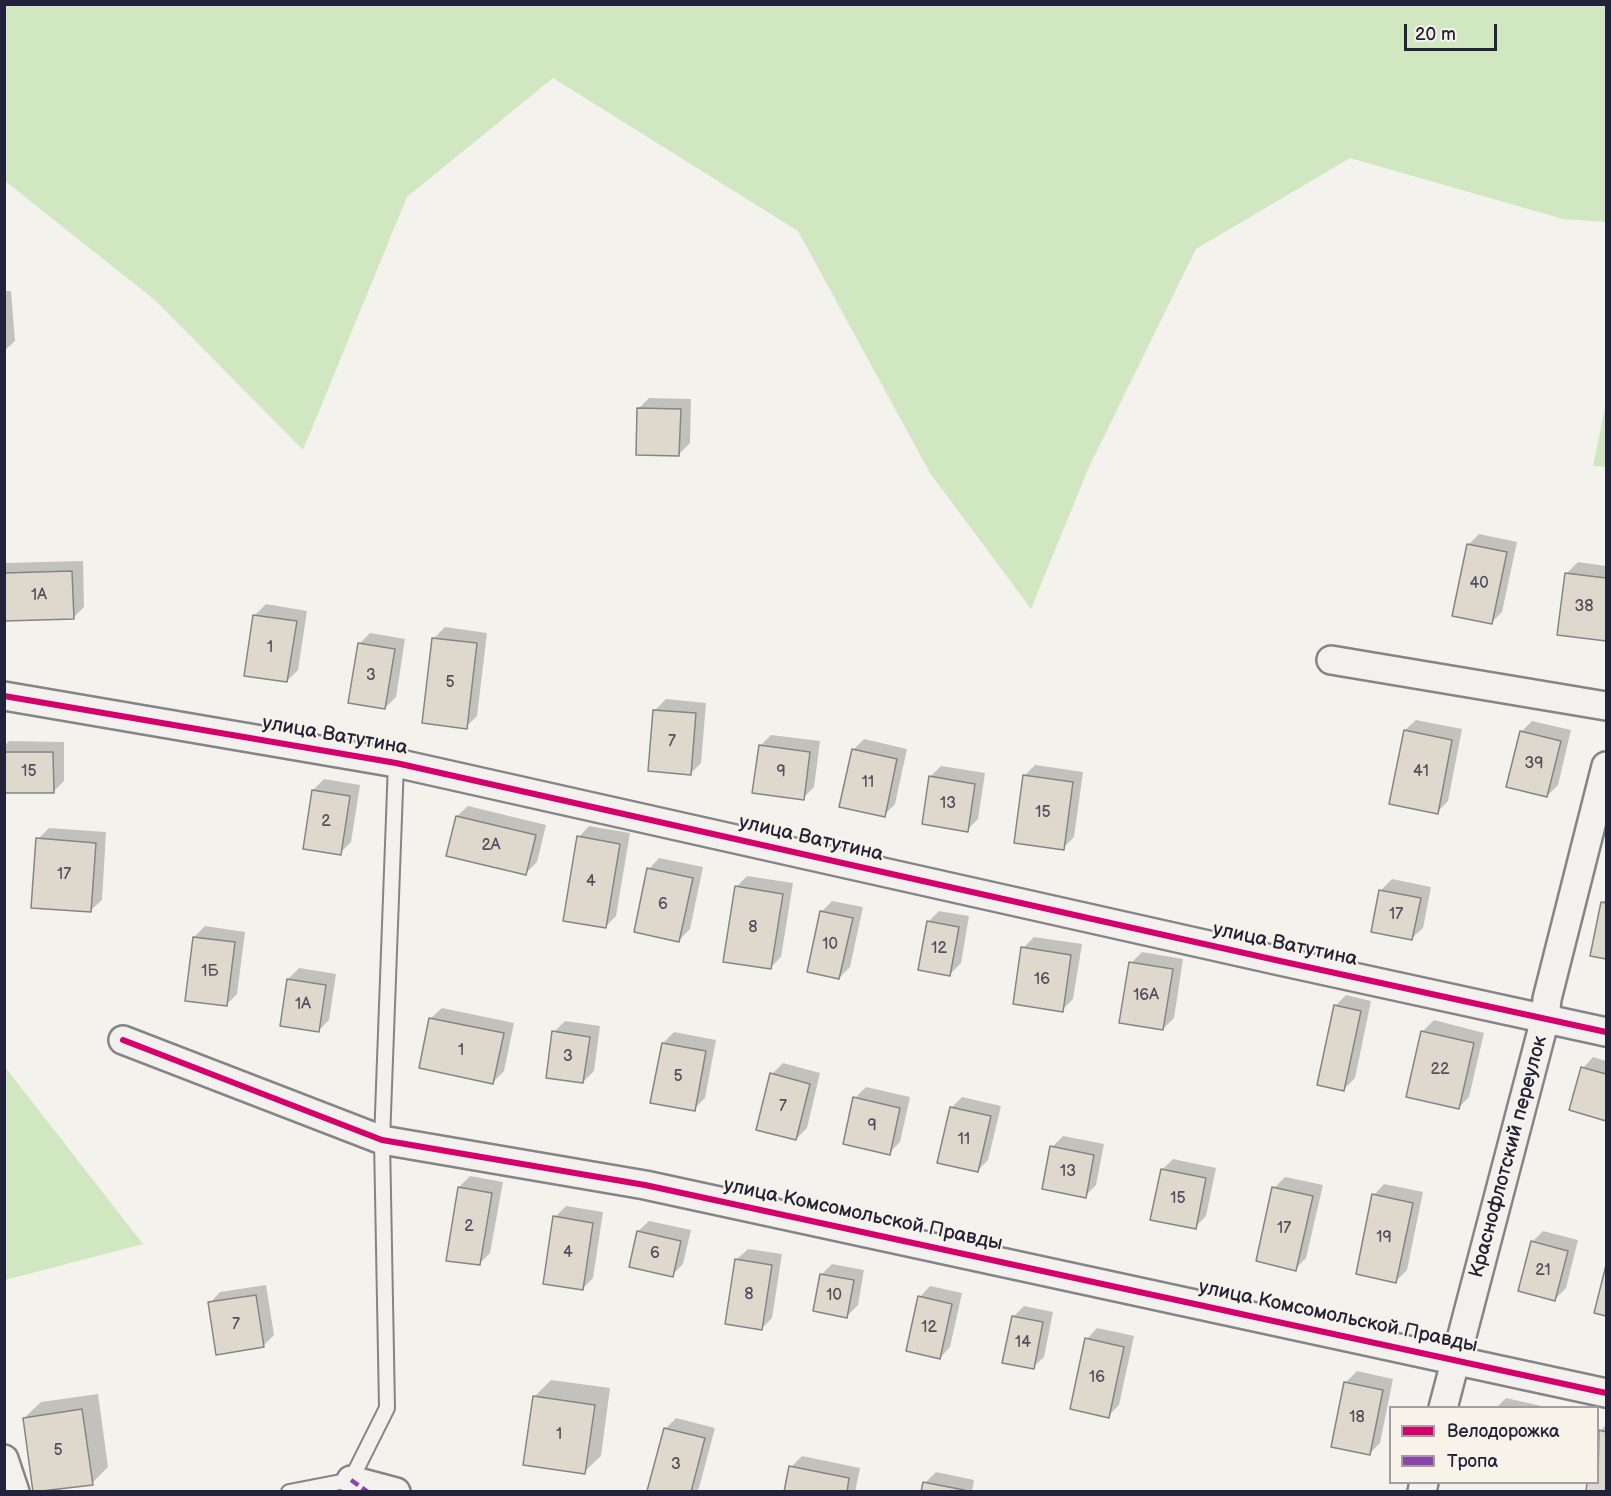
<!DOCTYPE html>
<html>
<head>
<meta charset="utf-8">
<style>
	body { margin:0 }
	#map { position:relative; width:1611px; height:1496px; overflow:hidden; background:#f4f2ec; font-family:"Balsamiq Sans",sans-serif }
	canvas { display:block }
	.frame { position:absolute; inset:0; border:6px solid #22223b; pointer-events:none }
	.legend { position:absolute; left:1389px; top:1406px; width:210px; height:78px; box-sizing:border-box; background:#f7f3e8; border:2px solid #a29fa3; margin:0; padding:8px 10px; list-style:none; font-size:18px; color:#22223b }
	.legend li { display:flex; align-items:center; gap:12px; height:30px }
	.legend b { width:30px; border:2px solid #a29fa3 }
	.scale { position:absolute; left:1404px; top:24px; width:93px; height:27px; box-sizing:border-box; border:3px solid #22223b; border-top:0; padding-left:8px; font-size:18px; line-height:21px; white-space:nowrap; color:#22223b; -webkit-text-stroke:4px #f7f3e8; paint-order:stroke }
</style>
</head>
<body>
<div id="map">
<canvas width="1611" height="1496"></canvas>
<div class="frame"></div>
<ul class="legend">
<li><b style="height:8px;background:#d6006c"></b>Велодорожка</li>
<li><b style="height:8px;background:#8e44ad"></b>Тропа</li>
</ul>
<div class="scale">20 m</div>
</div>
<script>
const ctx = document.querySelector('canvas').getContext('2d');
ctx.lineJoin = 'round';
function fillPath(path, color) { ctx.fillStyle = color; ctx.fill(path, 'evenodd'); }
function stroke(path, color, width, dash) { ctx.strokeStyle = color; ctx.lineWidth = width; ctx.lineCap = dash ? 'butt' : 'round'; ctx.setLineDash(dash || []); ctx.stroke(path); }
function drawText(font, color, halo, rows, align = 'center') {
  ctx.font = font + ' "Balsamiq Sans",sans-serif'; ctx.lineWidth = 4.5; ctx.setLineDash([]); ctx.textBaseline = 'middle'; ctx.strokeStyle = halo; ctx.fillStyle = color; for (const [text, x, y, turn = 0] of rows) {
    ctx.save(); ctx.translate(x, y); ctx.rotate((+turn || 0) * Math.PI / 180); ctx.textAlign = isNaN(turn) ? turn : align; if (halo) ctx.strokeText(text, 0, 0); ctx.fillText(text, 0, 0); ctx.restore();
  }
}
fillPath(new Path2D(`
	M4 5H1606V222L1563 219 1350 158 1196 249 1088 469 1031 609 930 473 798 231 553 78 407 197 303 450 156 301 5 181Z
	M1606 403V467L1593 466Z
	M5 1067 143 1244 5 1280Z`), '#d0e7c1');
fillPath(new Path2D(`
	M4 291H11L15 341 4 351Z
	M649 398 691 399 690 443 679 454 638 409Z
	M1479 534 1517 542 1502 612 1491 623 1468 545Z
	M83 561 84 607 73 618 4 619V563Z
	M1578 562 1606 566V640L1559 634 1567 573Z
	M266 604 307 611 298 670 287 681 255 615Z
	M445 627 487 633 477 716 466 727 434 638Z
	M370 633 405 639 396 697 385 708 359 644Z
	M666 699 706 703 701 763 690 774 655 710Z
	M1416 720 1462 729 1448 801 1437 812 1405 730Z
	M1532 721 1571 730 1558 785 1547 796 1521 732Z
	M771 735 820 741 814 787 803 798 760 746Z
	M864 739 907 749 895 804 884 815 853 750Z
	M9 741 64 742V781L53 792 4 791V746Z
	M1035 765 1083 772 1074 837 1063 848 1024 776Z
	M941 766 985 773 978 819 967 830 930 777Z
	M324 779 360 785 351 842 340 853 313 790Z
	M468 806 546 825 537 862 526 873 457 816Z
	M589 826 630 833 616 916 605 927 579 837Z
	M49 828 106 832 102 900 91 910 38 839Z
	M659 858 703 867 690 929 679 940 649 869Z
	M747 876 793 883 781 957 770 968 736 887Z
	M1392 879 1431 887 1423 928 1412 938 1373 931 1381 890Z
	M1606 899V958L1592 955 1602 903Z
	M832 901 863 907 850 967 839 978 821 912Z
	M939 911 969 916 961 963 950 974 928 922Z
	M205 926 245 932 237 994 226 1005 194 937Z
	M1034 937 1082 944 1073 999 1062 1010 1023 948Z
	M1142 952 1183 959 1174 1018 1163 1029 1131 963Z
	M299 968 336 974 329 1020 319 1030 288 979Z
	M1346 995 1371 1001 1355 1078 1344 1089 1335 1006Z
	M442 1008 514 1023 504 1071 493 1082 431 1018Z
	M1434 1020 1484 1033 1469 1097 1458 1108 1408 1096 1423 1031Z
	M565 1021 600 1026 594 1071 583 1082 554 1032Z
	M674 1032 716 1040 705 1098 694 1109 663 1043Z
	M1593 1057 1606 1061V1119L1571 1109 1583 1068Z
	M783 1063 820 1073 807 1128 796 1139 772 1074Z
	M866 1087 910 1097 900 1142 889 1153 855 1098Z
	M962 1097 1001 1106 988 1160 977 1171 951 1108Z
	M1063 1136 1104 1144 1096 1185 1085 1196 1052 1147Z
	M1173 1159 1216 1168 1206 1216 1195 1227 1162 1170Z
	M470 1176 503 1182 490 1253 479 1264 459 1187Z
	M1285 1177 1323 1185 1306 1258 1295 1269 1274 1188Z
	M1384 1184 1423 1192 1407 1270 1396 1281 1374 1195Z
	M566 1206 603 1212 593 1278 582 1289 555 1217Z
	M649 1221 691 1230 683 1264 672 1275 638 1231Z
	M1543 1231 1578 1240 1566 1288 1555 1299 1532 1242Z
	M748 1249 782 1254 772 1318 761 1329 737 1259Z
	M832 1264 864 1270 858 1305 847 1316 821 1275Z
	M1606 1271V1315L1596 1312Z
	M266 1285 274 1335 263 1346 210 1303 220 1292Z
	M930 1286 962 1293 950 1347 940 1358 920 1297Z
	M1024 1306 1053 1312 1044 1357 1033 1367 1013 1317Z
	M1097 1328 1134 1336 1119 1405 1108 1416 1087 1339Z
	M1357 1371 1393 1379 1380 1443 1369 1454 1333 1446 1346 1382Z
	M551 1380 610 1388 601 1456 584 1472 535 1396Z
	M98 1394 108 1467 92 1483 24 1418 41 1402Z
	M1506 1398 1546 1407V1408H1496Z
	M676 1418 715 1428 699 1488 696 1492 649 1490 665 1429Z
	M1606 1425V1492H1593L1598 1482V1443L1600 1431Z
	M802 1456 860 1468 855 1492H785L791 1467Z
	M936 1472 974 1480 972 1492H923L925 1483Z`), '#0003');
const building = new Path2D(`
	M637 408 681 409 679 456 636 455Z
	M1467 544 1507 552 1492 624 1452 616Z
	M72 571 74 619 4 621V573Z
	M1565 573 1606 578V641L1557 635Z
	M253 615 297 621 287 682 244 676Z
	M432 638 477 643 467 729 422 723Z
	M358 643 395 649 385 709 348 703Z
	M653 710 696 713 691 775 648 771Z
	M1404 730 1452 740 1438 814 1389 804Z
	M1520 731 1561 741 1547 797 1506 787Z
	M759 745 810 752 804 800 752 793Z
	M852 749 897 759 885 817 839 807Z
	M4 752H53L54 793H4Z
	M1023 775 1073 782 1064 850 1014 843Z
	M929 776 975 784 968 832 922 824Z
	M312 790 350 796 341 855 303 849Z
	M456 816 536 835 526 875 446 856Z
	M577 836 620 844 606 928 563 921Z
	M36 838 96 843 91 912 31 908Z
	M647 868 693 878 679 942 634 932Z
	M735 886 783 894 771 969 723 962Z
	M1379 890 1421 898 1412 940 1371 932Z
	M1601 902 1606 903V959L1590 956Z
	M820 911 853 918 839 979 807 972Z
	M927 921 959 927 950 976 918 970Z
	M193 937 235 942 227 1006 185 1001Z
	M1021 947 1071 955 1063 1012 1013 1004Z
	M1129 962 1173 969 1163 1030 1119 1023Z
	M287 979 326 985 319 1032 280 1026Z
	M1334 1005 1361 1011 1344 1091 1317 1085Z
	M429 1018 504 1033 493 1084 419 1068Z
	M552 1031 590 1037 583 1083 546 1078Z
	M1421 1031 1474 1043 1459 1109 1406 1097Z
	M662 1043 706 1051 695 1111 650 1103Z
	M1581 1067 1606 1074V1121L1569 1110Z
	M770 1073 810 1084 796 1140 756 1130Z
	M853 1097 900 1108 890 1155 843 1144Z
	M950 1107 991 1116 978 1172 937 1163Z
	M1050 1146 1094 1155 1086 1198 1042 1189Z
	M1161 1169 1206 1178 1196 1229 1150 1220Z
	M458 1187 492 1193 480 1265 446 1261Z
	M1272 1187 1313 1196 1296 1271 1256 1261Z
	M1372 1194 1413 1203 1396 1283 1356 1274Z
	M553 1216 593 1223 583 1290 543 1284Z
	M637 1231 681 1241 673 1277 629 1267Z
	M1531 1241 1568 1251 1555 1301 1518 1291Z
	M735 1259 772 1265 762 1330 725 1324Z
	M1606 1265V1316L1594 1313Z
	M820 1274 854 1280 847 1318 813 1311Z
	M256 1295 264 1347 216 1355 208 1302Z
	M918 1296 952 1304 940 1359 906 1351Z
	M1012 1316 1043 1322 1034 1369 1002 1363Z
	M1085 1338 1124 1347 1109 1418 1070 1409Z
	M1344 1382 1383 1390 1370 1455 1331 1447Z
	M533 1396 595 1405 585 1474 523 1465Z
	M82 1409 93 1485 33 1492 23 1418Z
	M664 1428 705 1438 691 1492 647 1491Z
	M1599 1430 1606 1432V1492H1586L1587 1482H1598Z
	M789 1466 849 1478 847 1492H784Z
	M923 1482 964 1490V1492H921Z`);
fillPath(building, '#dfd8cc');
stroke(building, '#858486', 1.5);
const lane = new Path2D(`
	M289 1492 351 1480 387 1408 382 1140 396 763`);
const street = new Path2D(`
	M1331 660 1606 706
	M4 696 396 763 1280 961 1606 1032
	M123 1040 382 1140 645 1185 1606 1393
	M1443 1408 1545 1019 1547 999 1606 766
	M4 1459 15 1492
	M351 1480 396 1492
	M1422 1492 1424 1482`);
stroke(lane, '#858486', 18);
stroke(street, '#858486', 32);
stroke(lane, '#f2f1ed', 14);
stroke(street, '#f2f1ed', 27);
stroke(new Path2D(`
	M351 1480 368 1492`), '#8e44ad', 4.5, [9, 4.5]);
stroke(new Path2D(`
	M4 696 396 763 1280 961 1606 1032
	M123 1040 382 1140 645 1185 1606 1393`), '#d6006c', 6);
drawText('16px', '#51505f', null, [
	["40",1479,584],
	["1А",39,596],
	["38",1584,607],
	["1",270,648],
	["3",371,676],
	["5",450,683],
	["7",672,742],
	["39",1534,764],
	["15",29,772],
	["9",781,772],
	["41",1421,772],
	["11",868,783],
	["13",948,804],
	["15",1043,813],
	["2",326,822],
	["2А",491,846],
	["17",64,875],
	["4",591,882],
	["6",663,905],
	["17",1396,915],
	["8",753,928],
	["10",830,945],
	["12",939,949],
	["1Б",210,972],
	["16",1042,980],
	["16А",1146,996],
	["1А",303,1005],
	["1",461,1051],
	["3",568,1057],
	["22",1440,1070],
	["5",678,1077],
	["7",783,1107],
	["9",872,1126],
	["11",964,1140],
	["13",1068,1172],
	["15",1178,1199],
	["2",469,1227],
	["17",1284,1229],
	["19",1384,1238],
	["4",568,1253],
	["6",655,1254],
	["21",1543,1271],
	["8",749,1295],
	["10",834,1296],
	["7",236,1325],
	["12",929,1328],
	["14",1023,1343],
	["16",1097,1378],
	["18",1357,1418],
	["1",559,1435],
	["5",58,1451],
	["3",676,1465]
]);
drawText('20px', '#22223b', '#f7f3e8', [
	["улица Ватутина",335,736,10],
	["улица Ватутина",811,839,13],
	["улица Ватутина",1285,945,12],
	["Краснофлотский переулок",1509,1157,-75],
	["улица Комсомольской Правды",863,1215,12],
	["улица Комсомольской Правды",1338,1317,12]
]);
</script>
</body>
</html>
